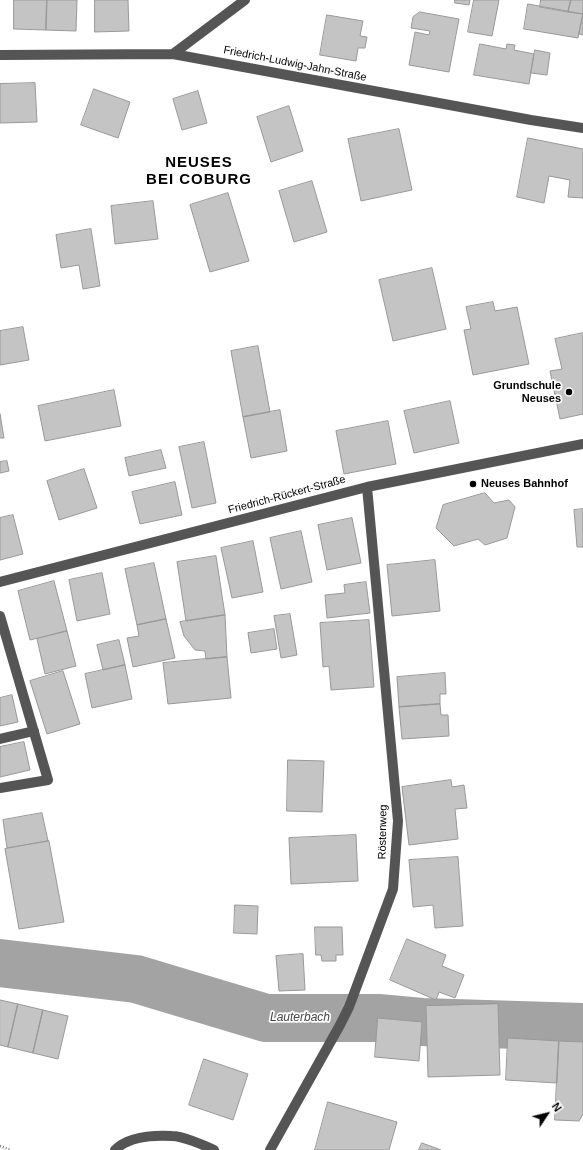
<!DOCTYPE html>
<html>
<head>
<meta charset="utf-8">
<style>
	body { margin:0 }
	#map { position:relative; width:583px; height:1150px; overflow:hidden; background:#fff; font-family:Helvetica,sans-serif }
	canvas { display:block }
	.north { position:absolute; left:527px; top:1094px; width:40px; height:40px; -webkit-text-stroke:3px #fff; paint-order:stroke; rotate:55deg; font-size:11px; font-weight:700; line-height:16px; text-align:center; color:#000 }
	.north::after { content:''; display:block; margin:auto; width:14px; height:18px; background:#000; clip-path:polygon(50% 0,100% 100%,50% 72%,0 100%) }
</style>
</head>
<body>
<div id="map">
<canvas width="583" height="1150"></canvas>
<div class="north">N</div>
</div>
<script>
const ctx = document.querySelector('canvas').getContext('2d');
ctx.lineJoin = 'round';
function stroke(path, color, width, dash) { ctx.strokeStyle = color; ctx.lineWidth = width; ctx.lineCap = dash ? 'butt' : 'round'; ctx.setLineDash(dash || []); ctx.stroke(path); }
function fillPath(path, color) { ctx.fillStyle = color; ctx.fill(path, 'evenodd'); }
function drawText(font, color, halo, rows, align = 'center') {
  ctx.font = font + ' Helvetica,sans-serif'; ctx.lineWidth = 3.5; ctx.setLineDash([]); ctx.textBaseline = 'middle'; ctx.strokeStyle = halo; ctx.fillStyle = color; for (const [text, x, y, turn = 0] of rows) {
    ctx.save(); ctx.translate(x, y); ctx.rotate((+turn || 0) * Math.PI / 180); ctx.textAlign = isNaN(turn) ? turn : align; if (halo) ctx.strokeText(text, 0, 0); ctx.fillText(text, 0, 0); ctx.restore();
  }
}
stroke(new Path2D(`
	M0 963 136 979 266 1018H378L422 1022 583 1027`), '#a3a3a3', 48);
const building = new Path2D(`
	M14 0H47L46 30 14 29Z
	M47 0H77L76 31 46 30Z
	M95 0H128L129 31 95 32Z
	M455 0H470L469 5 455 3Z
	M474 0H499L492 36 468 32Z
	M541 0H571L568 12 540 7Z
	M571 0H583V14L568 12Z
	M528 4 583 14 578 38 524 29Z
	M420 12 459 19 449 72 409 65 415 32 429 35 430 31 411 28 413 17Z
	M583 14V35L579 34Z
	M327 15 363 21 360 36 367 37 365 48H358L356 61 320 55Z
	M480 44 506 49 507 44 515 45 514 50 534 54 529 84 474 75Z
	M535 50 550 53 547 75 531 73Z
	M35 83 37 122 0 123V84Z
	M94 89 130 102 118 138 81 125Z
	M198 91 207 123 182 130 173 99Z
	M289 106 303 151 271 162 257 117Z
	M399 129 412 190 361 201 348 139Z
	M528 138 583 149V198L568 197 570 180 549 176 544 203 517 197Z
	M312 181 327 232 294 242 279 191Z
	M228 193 249 261 210 272 190 205Z
	M153 201 158 239 115 244 111 206Z
	M91 229 100 286 83 289 79 265 61 268 56 235Z
	M432 268 446 329 393 341 379 280Z
	M493 302 495 311 517 307 529 364 473 375 464 330 471 329 466 307Z
	M23 327 29 360 0 365V331Z
	M583 333V414L560 419 550 371 562 369 555 339Z
	M258 346 270 412 243 417 231 351Z
	M114 390 121 426 45 441 38 406Z
	M450 401 459 443 414 453 404 411Z
	M280 410 287 451 251 458 243 417Z
	M0 414 4 438H0Z
	M388 421 396 464 344 474 336 431Z
	M204 442 216 503 192 508 179 447Z
	M161 450 166 468 129 476 125 458Z
	M7 461 9 471 0 473V462Z
	M84 469 97 508 59 520 47 481Z
	M175 482 182 515 140 524 132 492Z
	M485 493 494 503 509 500 515 507 507 538 485 545 478 539 454 546 436 528 443 505Z
	M583 509V547H577L574 510Z
	M13 515 23 554 0 560V518Z
	M352 518 361 563 327 570 318 525Z
	M301 531 312 582 281 589 270 538Z
	M253 541 263 592 232 598 221 548Z
	M216 556 225 615 186 621 177 562Z
	M435 560 440 611 392 616 387 565Z
	M154 563 166 619 137 625 125 569Z
	M102 573 110 614 77 621 69 580Z
	M54 581 67 631 30 640 18 591Z
	M366 582 370 613 327 618 325 595 345 593 344 585Z
	M290 614 297 655 281 658 274 616Z
	M225 615 227 657 206 659 205 651 195 650 184 636 180 622Z
	M166 619 175 658 133 667 127 638 139 636 137 625Z
	M369 620 374 687 331 690 329 666 323 667 320 623Z
	M274 629 277 649 251 653 248 633Z
	M67 631 76 666 45 674 37 639Z
	M119 640 125 665 103 670 97 645Z
	M227 657 231 698 168 704 163 663Z
	M125 665 132 699 92 708 85 674Z
	M63 671 80 724 47 734 30 681Z
	M445 673 446 694H440V704L399 707 397 677Z
	M12 695 18 722 0 726V698Z
	M440 704 441 715H448L449 736 402 739 399 707Z
	M24 742 30 770 0 777V747Z
	M288 760 324 761 322 812 287 811Z
	M451 780 452 787 464 785 467 808 455 809 458 839 409 845 402 787Z
	M42 813 48 841 7 848 3 820Z
	M356 835 358 881 291 884 289 838Z
	M49 841 64 922 19 929 5 849Z
	M458 857 463 926 435 928 433 905 413 907 409 860Z
	M235 905 258 906 257 934 234 933Z
	M315 927H342L343 955H336V961H322L321 955H316Z
	M407 939 446 955 442 966 464 975 455 998 439 992 436 1000 390 980Z
	M303 954 305 990 279 991 276 956Z
	M0 1000 18 1004 8 1047 0 1045Z
	M18 1004 43 1010 33 1053 8 1047Z
	M498 1004 500 1075 428 1077 426 1006Z
	M43 1010 68 1016 58 1059 33 1053Z
	M378 1018 422 1022 419 1061 375 1057Z
	M508 1038 559 1041 557 1083 506 1080Z
	M559 1041 583 1042V1114L579 1121 555 1120Z
	M204 1059 248 1074 233 1120 189 1105Z
	M328 1102 397 1122 389 1150H315Z
	M422 1143 441 1150H419Z`);
fillPath(building, '#c4c4c4');
stroke(building, '#999', 1);
stroke(new Path2D(`
	M0 1146 11 1150`), '#777', 2.5, [1, 2]);
stroke(new Path2D(`
	M173 54 245 0
	M0 55 173 54 531 120 583 128
	M0 582 367 487 583 444
	M0 616 48 780 0 788
	M0 739 34 731
	M115 1150C129 1136 153 1135 172 1136 182 1136 204 1145 214 1150
	M270 1150 340 1025 349 1007 393 889 398 821 367 487`), '#555', 10);
for (const [x, y, r, color] of [
	[569,392,4,"#000"],
	[473,484,4,"#000"]
]) { const dot = new Path2D(); dot.arc(x, y, r, 0, 2 * Math.PI); ctx.fillStyle = color; ctx.fill(dot); stroke(dot, '#fff', 1.5); }
drawText('11px', '#000', '#fff', [
	["Friedrich-Ludwig-Jahn-Straße",295,64,11],
	["Friedrich-Rückert-Straße",287,495,-15],
	["Röstenweg",383,832,-89]
]);
drawText('bold 11px', '#000', '#fff', [
	["Grundschule",561,386],
	["Neuses",561,399],
	["Neuses Bahnhof",481,484,"left"]
], 'right');
drawText('italic 12px', '#444', '#fff', [
	["Lauterbach",300,1018]
]);
ctx.letterSpacing = '1px';
drawText('bold 15px', '#000', '#fff', [
	["NEUSES",199,163],
	["BEI COBURG",199,180]
]);
ctx.letterSpacing = '0px';
</script>
</body>
</html>
